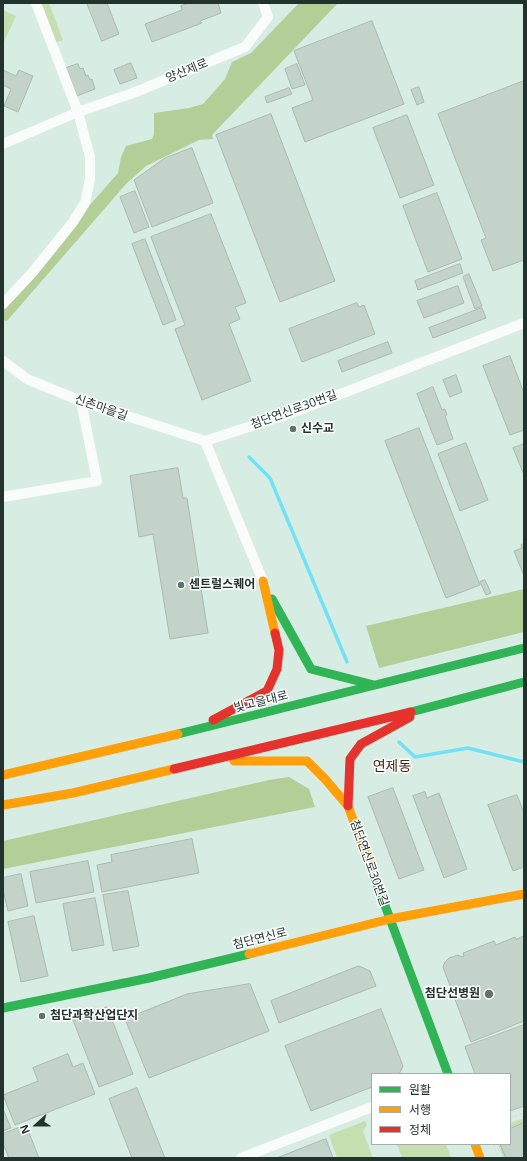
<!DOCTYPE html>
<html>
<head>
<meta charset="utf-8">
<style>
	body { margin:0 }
	#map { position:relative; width:527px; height:1161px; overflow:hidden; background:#d7ede4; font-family:"Open Sans","Noto Sans KR",sans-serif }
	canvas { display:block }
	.frame { position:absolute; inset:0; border:4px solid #22322c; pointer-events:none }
	.legend { position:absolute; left:371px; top:1073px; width:140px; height:72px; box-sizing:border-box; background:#fff; border:1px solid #a7adab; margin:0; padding:5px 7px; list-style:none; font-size:12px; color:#22322c }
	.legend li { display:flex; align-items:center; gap:8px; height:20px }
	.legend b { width:20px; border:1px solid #a7adab }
	.north { position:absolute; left:16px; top:1105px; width:40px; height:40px; -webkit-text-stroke:3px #fff; paint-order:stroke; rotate:249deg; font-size:11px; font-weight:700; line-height:16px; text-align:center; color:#22322c }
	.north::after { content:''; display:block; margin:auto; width:14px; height:18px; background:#22322c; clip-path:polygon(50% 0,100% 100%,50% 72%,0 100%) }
</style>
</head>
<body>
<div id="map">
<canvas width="527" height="1161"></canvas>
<div class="frame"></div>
<ul class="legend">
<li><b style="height:5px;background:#30b455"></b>원활</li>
<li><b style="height:5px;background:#ff9f0a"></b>서행</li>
<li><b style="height:5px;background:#e5322d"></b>정체</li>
</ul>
<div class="north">N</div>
</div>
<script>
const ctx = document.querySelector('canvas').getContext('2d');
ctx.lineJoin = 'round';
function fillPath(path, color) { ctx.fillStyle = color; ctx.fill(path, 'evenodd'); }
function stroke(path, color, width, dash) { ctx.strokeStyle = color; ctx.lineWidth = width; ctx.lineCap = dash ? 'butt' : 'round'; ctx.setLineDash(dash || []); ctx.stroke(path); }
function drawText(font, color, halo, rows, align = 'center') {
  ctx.font = font + ' "Open Sans","Noto Sans KR",sans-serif'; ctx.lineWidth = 3; ctx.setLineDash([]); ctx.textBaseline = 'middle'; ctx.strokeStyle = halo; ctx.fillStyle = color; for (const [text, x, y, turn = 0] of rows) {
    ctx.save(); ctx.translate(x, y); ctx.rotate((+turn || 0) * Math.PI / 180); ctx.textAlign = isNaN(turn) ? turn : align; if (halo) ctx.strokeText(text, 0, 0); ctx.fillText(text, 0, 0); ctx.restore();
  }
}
fillPath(new Path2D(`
	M41 3H49L63 40 55 43Z
	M3 10 16 16 4 42 3 41Z
	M524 1118V1158H503L498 1144H510V1123Z
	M365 1121 367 1125 363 1131 373 1158H337L329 1135Z
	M397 1144H446L451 1158H402Z`), '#c5dfb0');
fillPath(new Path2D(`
	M299 3H338L212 135 213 139 199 140 146 166 126 184 7 321 3 320V309L66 237 88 207 118 173 121 157 126 146 152 139 154 134V113L189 108 203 104 225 79 232 62 251 53Z
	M524 589V632L379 668 366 626Z
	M289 777 309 789 315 807 3 869V841L269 780Z`), '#b3cf97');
stroke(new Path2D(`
	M249 457 270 478 347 662
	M399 742 415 757 468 748 524 762`), '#72e1f3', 3.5);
const building = new Path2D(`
	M87 3H107L119 34 102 41Z
	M190 3H218L221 13 200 21 202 23 152 42 145 24 182 10 181 6Z
	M372 21 404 104 305 142 292 108 313 100 294 51Z
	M131 63 137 78 120 84 114 70Z
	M78 64 80 69 83 68 86 76 88 75 90 80 92 79 95 89 77 96 66 68Z
	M297 64 305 85 292 89 285 69Z
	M3 70 16 76 19 70 33 76 18 112 4 106 11 89 3 85Z
	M524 81V260L493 271 481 240 486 238 438 114Z
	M419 87 424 102 417 105 411 90Z
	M289 88 292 94 267 103 265 97Z
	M271 114 335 281 280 302 216 135Z
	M407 115 434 185 400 198 373 128Z
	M192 148 213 203 152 227 134 180 165 158Z
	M135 191 149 227 134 233 120 197Z
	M437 193 462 259 428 272 403 206Z
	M211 214 246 303 235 307 240 319 229 324 251 381 202 400 175 329 185 325 151 237Z
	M145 239 176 320 163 325 132 244Z
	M460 264 463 273 418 290 415 281Z
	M469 274 482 306 475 309 463 277Z
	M458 286 464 303 424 318 417 301Z
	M357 303 359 307 364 305 375 334 302 362 289 329Z
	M482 308 486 318 433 338 429 328Z
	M388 342 392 353 342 372 338 361Z
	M510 356 524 393V430L510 435 483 366Z
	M456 375 462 392 450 397 443 380Z
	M433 387 442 410 445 409 447 415 445 416 453 439 437 445 417 394Z
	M419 428 480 585 446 598 385 441Z
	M466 443 488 500 460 511 438 454Z
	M524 444V475L513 448Z
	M178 468 183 498H187L208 633 170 639 153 534 139 537 130 476Z
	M524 544V576L514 551 522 548 521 545Z
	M485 580 491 593 486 595 480 582Z
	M393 788 424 870 399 879 368 797Z
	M425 792 427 798 439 793 467 869 444 878 413 796Z
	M517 795 524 813V867L513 871 488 805Z
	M192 839 199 873 102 892 97 865 112 862 111 855Z
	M88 861 94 892 36 903 30 872Z
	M21 874 28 906 8 911 3 890V878Z
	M128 891 139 946 113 951 103 895Z
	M95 898 104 945 72 951 63 904Z
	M34 916 48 976 21 982 8 922Z
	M524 936V1021L471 1042 443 967 445 962 449 958 458 955 462 957 464 956 463 953 494 941 496 945 515 937 516 939Z
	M359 966 370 971 376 986 279 1023 271 1001Z
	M250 984 269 1031 149 1078 125 1019 187 994Z
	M107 1007 133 1074 99 1087 73 1020Z
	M381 1009 403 1066 399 1074H372V1087L311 1111 285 1046Z
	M524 1025V1106L510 1111V1074H475L465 1047Z
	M68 1054 73 1067 83 1063 95 1094 15 1125 3 1095 38 1081 33 1068Z
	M137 1088 165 1158H132L109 1099Z
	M3 1109 11 1128 3 1131Z
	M524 1123V1158H506L500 1144H510V1129Z
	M26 1125 39 1158H9L3 1144V1134Z
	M326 1139 333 1158H277Z`);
fillPath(building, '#c3d3ca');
stroke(building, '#aab9b0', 1);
stroke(new Path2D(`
	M510 1118 524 1113
	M493 1144 499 1158`), '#d9e0dd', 2, [3, 2]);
stroke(new Path2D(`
	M3 144 78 112 133 93 245 47 268 17 263 3
	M3 304 32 273 73 222 85 203 90 179V157L78 112 36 3
	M3 361 27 379 81 401 205 441
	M3 497 97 481 81 401
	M263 581 205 441 289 414 524 323
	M241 1158 372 1107`), '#f9fcfb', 10);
stroke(new Path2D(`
	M272 599 311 669 374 685
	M411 712 524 682
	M178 734 524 648
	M371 868 448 1074
	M3 1008 149 978 249 954`), '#30b455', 9);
stroke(new Path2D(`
	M263 581 275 633
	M234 761H307L325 779 348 806 371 868
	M3 775 178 734
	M3 805 73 793 174 769
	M249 954 390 919 524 894
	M475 1144 480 1158`), '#ff9f0a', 9);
stroke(new Path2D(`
	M213 720 267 691 277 669 279 650 275 633
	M174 769 411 712
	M348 806 350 759 361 744 410 717`), '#e5322d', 9);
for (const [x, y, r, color] of [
	[293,429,4,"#61736c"],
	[181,585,4,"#61736c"],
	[489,994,5,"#61736c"],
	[42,1016,4,"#61736c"]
]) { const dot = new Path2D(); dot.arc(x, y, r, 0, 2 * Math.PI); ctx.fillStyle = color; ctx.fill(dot); stroke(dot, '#fff', 1.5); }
drawText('12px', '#22322c', '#fff', [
	["양산제로",187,71,-22],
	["신촌마을길",101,408,19],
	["첨단연신로30번길",294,410,-20],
	["빛고을대로",261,702,-14],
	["첨단연신로30번길",369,863,70],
	["첨단연신로",260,939,-14]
]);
drawText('bold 12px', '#22322c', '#fff', [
	["신수교",301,429],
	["센트럴스퀘어",189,585],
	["첨단선병원",480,994,"right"],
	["첨단과학산업단지",50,1016]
], 'left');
drawText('14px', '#46270c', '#fff', [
	["연제동",392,767]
]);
</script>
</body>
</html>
